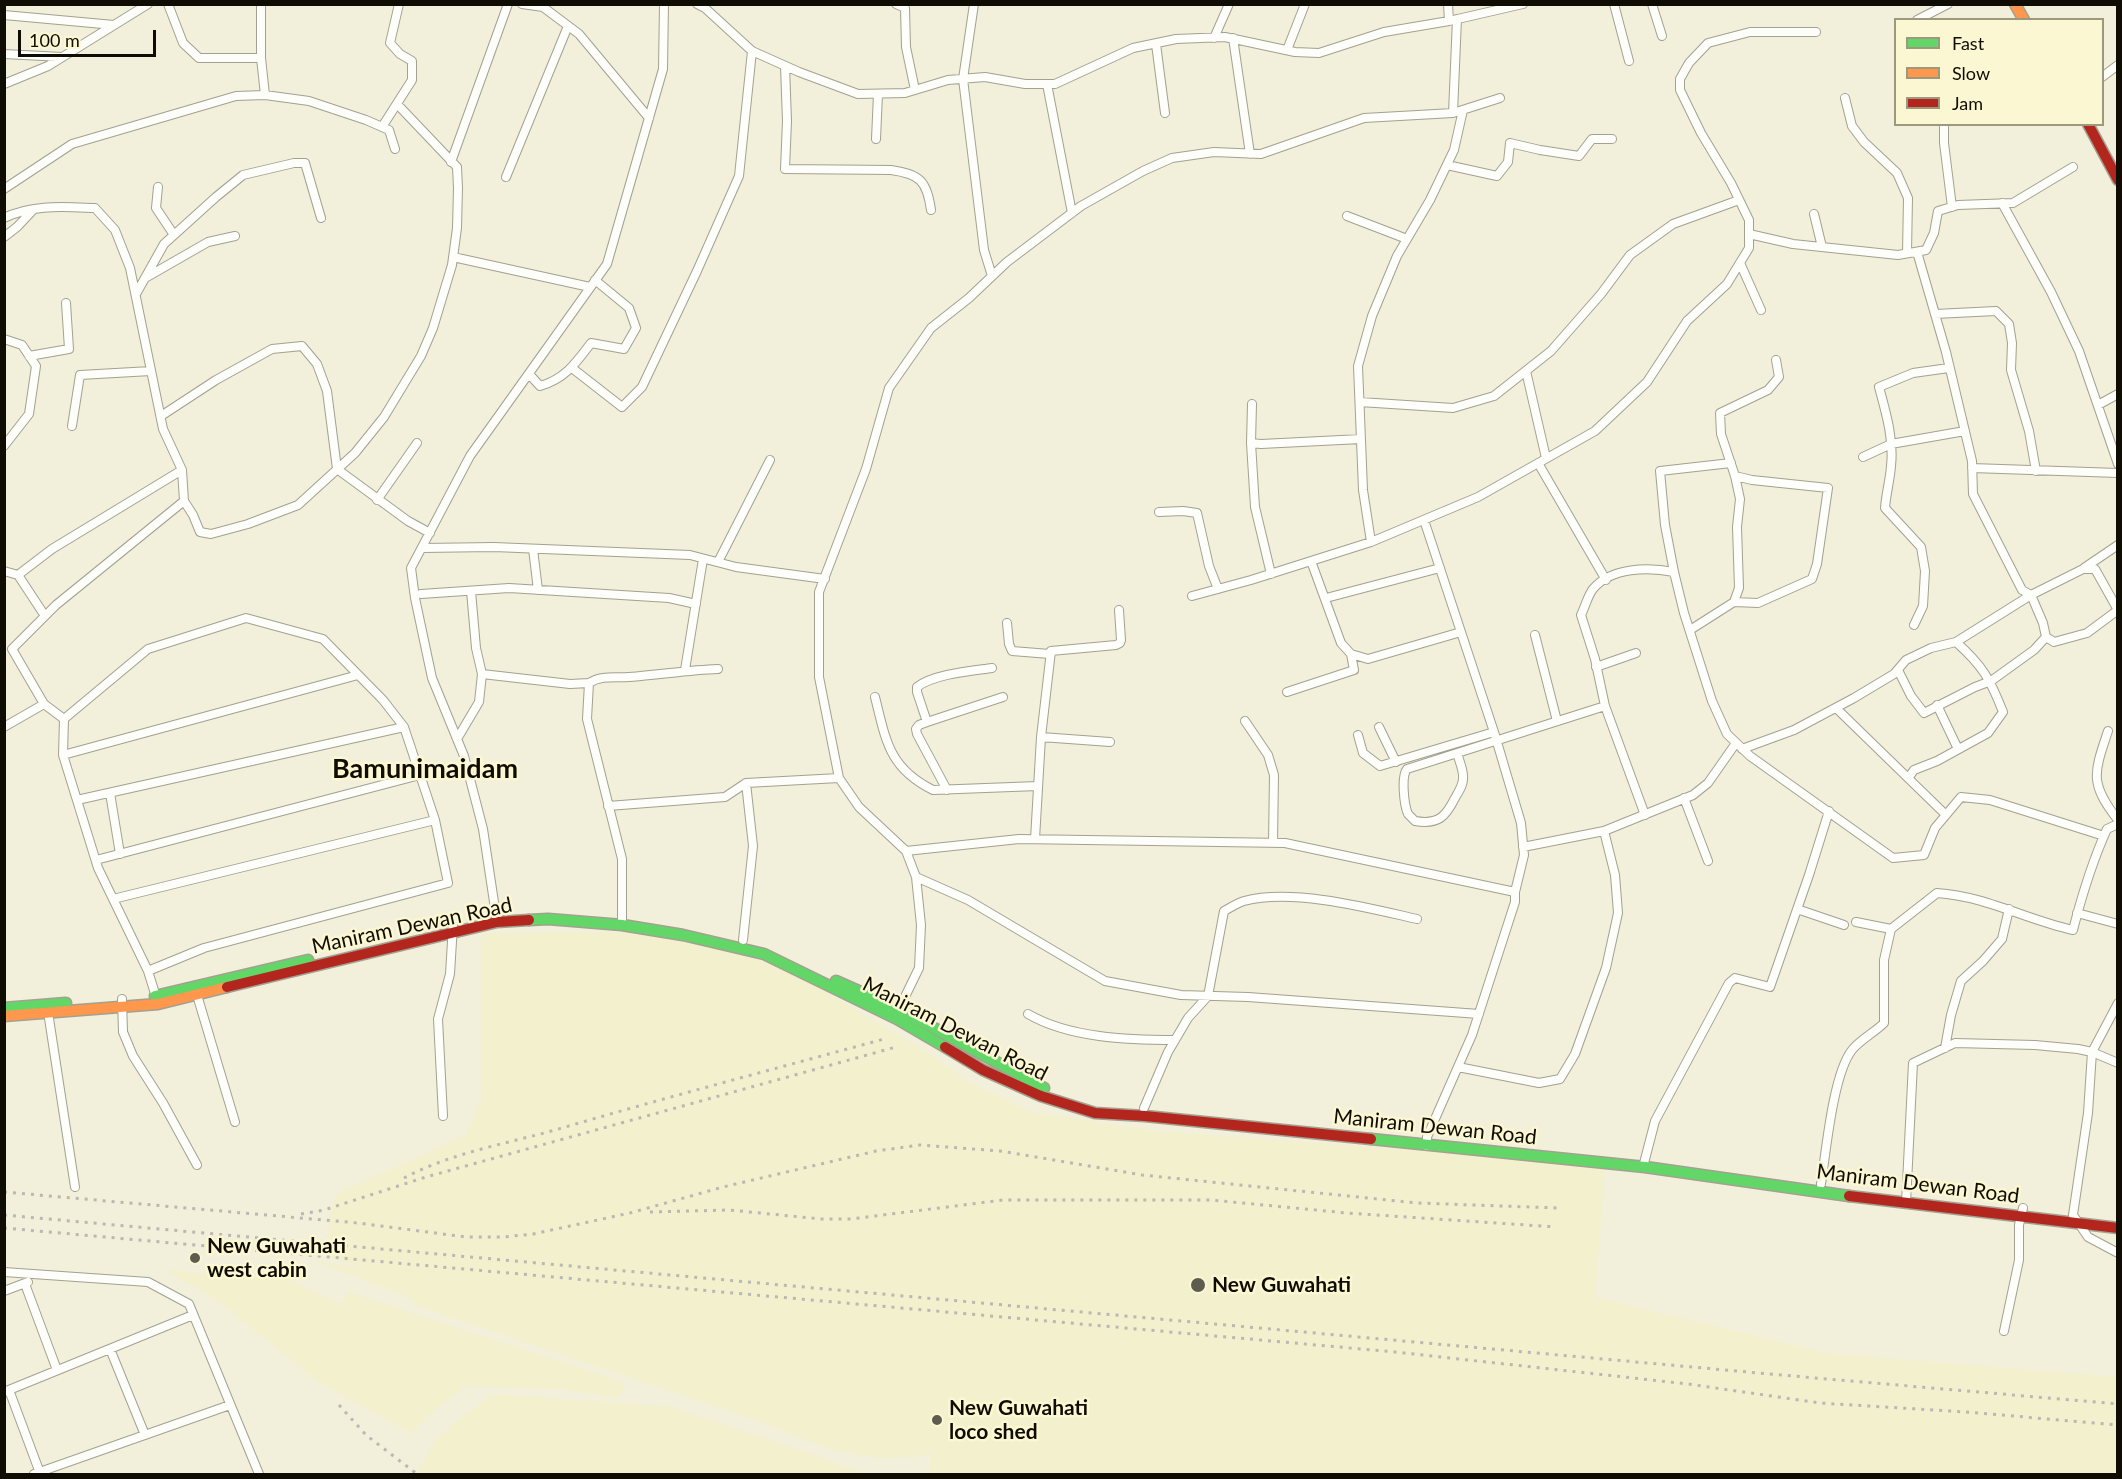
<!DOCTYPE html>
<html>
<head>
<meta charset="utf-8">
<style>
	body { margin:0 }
	#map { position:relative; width:2122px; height:1479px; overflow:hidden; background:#f2efdb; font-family:Lato,sans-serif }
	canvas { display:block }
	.frame { position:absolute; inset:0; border:6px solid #0f0d03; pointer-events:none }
	.legend { position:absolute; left:1894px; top:18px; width:210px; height:108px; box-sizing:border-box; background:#fbf7d2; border:2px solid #9d997f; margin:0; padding:8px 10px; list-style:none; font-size:18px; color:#0f0d03 }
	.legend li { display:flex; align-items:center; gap:12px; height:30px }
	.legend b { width:30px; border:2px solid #9d997f }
	.scale { position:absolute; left:18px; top:30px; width:138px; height:27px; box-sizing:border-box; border:3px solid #0f0d03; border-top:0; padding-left:8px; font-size:18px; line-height:21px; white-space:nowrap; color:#0f0d03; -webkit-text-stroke:4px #fbf7d2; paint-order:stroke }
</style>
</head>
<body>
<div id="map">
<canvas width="2122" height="1479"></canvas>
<div class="frame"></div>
<ul class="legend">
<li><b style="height:8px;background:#63d668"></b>Fast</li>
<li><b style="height:8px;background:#ff974d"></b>Slow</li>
<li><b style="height:8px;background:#b3261e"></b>Jam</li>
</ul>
<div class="scale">100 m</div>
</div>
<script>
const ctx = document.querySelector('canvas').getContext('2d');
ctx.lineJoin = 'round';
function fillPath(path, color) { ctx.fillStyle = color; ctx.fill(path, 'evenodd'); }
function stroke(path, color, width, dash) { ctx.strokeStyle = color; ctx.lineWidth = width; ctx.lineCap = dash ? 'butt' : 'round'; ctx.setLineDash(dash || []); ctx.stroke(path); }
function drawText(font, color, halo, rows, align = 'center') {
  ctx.font = font + ' Lato,sans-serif'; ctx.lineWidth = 5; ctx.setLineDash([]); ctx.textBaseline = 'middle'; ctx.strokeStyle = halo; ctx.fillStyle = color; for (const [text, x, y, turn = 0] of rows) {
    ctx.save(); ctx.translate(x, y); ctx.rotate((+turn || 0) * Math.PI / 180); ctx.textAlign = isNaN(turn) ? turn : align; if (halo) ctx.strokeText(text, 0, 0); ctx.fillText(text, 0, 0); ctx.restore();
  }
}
fillPath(new Path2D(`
	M644 932 782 966 935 1057 970 1083 1031 1112 1159 1132 1605 1163 1595 1297 1825 1353 2117 1377V1474H929L931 1454 916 1457 881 1458 829 1449 759 1421 420 1307 404 1295 314 1261 365 1268 326 1255 330 1213 337 1194 466 1135 481 1100V934Z
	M163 1269 205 1274 284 1277 340 1304 348 1292 625 1383 620 1397 558 1389 466 1386 428 1416 411 1433 319 1382 217 1300Z
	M492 1394 671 1407 815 1455 863 1474H416L437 1438Z`), '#f3f0cd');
const street = new Path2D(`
	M168 4 183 43 199 58H261
	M261 4V58L265 95
	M522 4 543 7 579 34 649 118
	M697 4 705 8 752 51 799 72 858 94 905 93 948 80 985 77 1025 84H1055L1133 48 1176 39 1225 37 1295 52 1319 53 1384 32 1449 21 1523 4
	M896 4 905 8 906 47 915 90
	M974 4 963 79 984 250 992 276
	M1448 4 1449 21
	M1614 4 1629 61
	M1652 4 1662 36
	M4 15 114 25
	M1917 20 1948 4
	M1214 38 1229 4
	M1233 38 1250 154
	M1156 44 1165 113
	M1287 50 1305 4
	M4 54 62 57
	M785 66 787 121 785 169 891 170C920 174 927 181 931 210
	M2102 77 2118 65
	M4 84 48 66 148 4
	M1047 84 1072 213
	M1845 98 1852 126 1864 142 1897 173 1908 198 1907 253
	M1453 113 1457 19
	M1944 124V143L1952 207
	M382 127 412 80V61L400 54 390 43 399 4
	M876 139 878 94
	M451 162 508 4
	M1447 165 1497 176 1508 162 1510 143 1540 150 1579 156 1592 139H1612
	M506 177 568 26
	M158 187 156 208 174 235
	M4 189 72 144 236 96 265 95 309 101 366 120 389 130 395 149
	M2002 203 2051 292 2079 351 2118 464
	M1814 214 1822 247
	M1347 216 1407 239
	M4 218C32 204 65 207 95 208L115 230 130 268 163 429 182 470 184 501 193 515 200 532 211 534 248 524 298 505 355 453 384 417 421 356 433 328 452 265 457 228 458 188 457 167 397 104
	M1749 234 1793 244 1898 255 1926 250 1934 233 1938 211 1958 205 2013 203 2073 167
	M4 237 17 227 33 210
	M1917 252 1946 352 1972 461 1973 494 2022 590 2031 595 2083 569H2095L2118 610
	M453 257 590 287
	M1740 263 1761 310
	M147 277 208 242 235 236
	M136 294 164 244 216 197 243 175 294 163H305L321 218
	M1935 314 1996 311 2009 324 2012 343 2011 370 2029 431 2036 471
	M4 339 22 345 36 366 29 414 4 446
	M29 356 69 349 66 303
	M572 368 622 407 642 387 697 271 739 176 752 51
	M1526 371 1546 458
	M529 374 540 386C565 379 576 363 591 343L624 349 636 328 629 308 595 280
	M1360 402 1453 408 1494 396 1551 351 1601 294 1630 255 1673 224 1739 200
	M1252 404 1251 443 1261 444 1361 439
	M2098 405 2118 394
	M161 416 216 380 272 349 302 346 317 364 327 391 337 469 408 521 430 533
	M72 426 80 375 151 371
	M1251 443 1255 507 1271 574
	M1863 457 1891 444 1965 431
	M1538 463 1606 580
	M1972 468 2118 473
	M377 500 417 443
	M1159 512 1183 511 1197 513 1209 566 1218 589
	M1424 520 1494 732 1521 823 1524 855 1515 892V902L1472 1035 1427 1137V1146
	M1371 542 1363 490 1358 366 1372 316 1397 256 1430 200 1454 150 1463 110
	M422 548 494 547 690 555 736 567 825 579
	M533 549 538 590
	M1311 561 1341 643 1351 654 1368 659 1461 632
	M718 562 770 460
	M2084 568 2118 545
	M4 571 18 575 45 616
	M1674 572 1665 525 1660 471 1731 463
	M18 575 52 549 182 470
	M421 594 509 588 669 598 696 604
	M1192 596 1251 580 1371 542 1478 497 1595 431 1647 382 1687 321 1727 284 1749 248V220L1731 183 1701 133 1680 90V79L1689 63 1708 43 1750 32H1816
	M1326 598 1440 568
	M1734 602 1758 603 1812 579 1817 564 1828 488 1752 480 1735 476
	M1007 623 1009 644 1012 651 1050 654
	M1914 625 1923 606 1925 571 1921 547 1885 508C1886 494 1890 480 1891 466 1894 439 1886 413 1879 387L1913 373 1949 368
	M1690 630 1734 602 1739 588 1737 527 1740 499 1735 476 1721 434 1720 413 1768 390 1779 377 1776 360
	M1535 635 1557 721
	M2046 637 2054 642 2087 633 2118 610
	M1596 667 1636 653
	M685 670 703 559
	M1898 670 1911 696 1924 713 1975 687 1991 681 2034 650 2046 637 2043 623 2031 595 1956 642
	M482 674 570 684 589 683
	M1287 692 1354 670 1351 654
	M875 697C886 741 889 768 933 790L1038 786
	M1937 705 1958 749
	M1836 708 1946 815
	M64 719 44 704 12 649 56 605 184 501
	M1245 721 1268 755 1274 775 1273 843
	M927 722 917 692V687C934 674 971 671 992 668
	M4 727 44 704
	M1379 727 1396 762
	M2108 731C2094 773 2089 783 2118 820
	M1358 735 1363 753 1380 766 1494 732
	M1041 737 1110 742
	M457 739 479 702 482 674 476 648 471 591
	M1742 749 1794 730 1854 698 1894 674 1906 660 1931 648 1956 642C1983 666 1990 679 2003 712L1988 733 1937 761 1914 770 1909 777
	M1457 753C1459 760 1463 769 1463 776 1464 784 1459 791 1455 798 1446 816 1439 825 1415 821 1414 820 1409 815 1408 814 1404 805 1401 776 1407 769L1605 706
	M63 755 358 675
	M947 790 917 734 916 729 919 725 927 722 1003 697
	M110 793 120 854
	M1684 798 1708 861
	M77 800 404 727
	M608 806 725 797 746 783 839 778
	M1645 815 1605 706 1595 659 1581 615C1585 607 1588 595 1593 589 1611 567 1649 567 1674 572L1684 613 1712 701 1727 734 1750 756 1893 858 1924 855 1935 828 1961 797 1990 800 2104 836
	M1035 839 1041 737 1051 651 1116 645 1120 643 1121 640 1119 610
	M1523 847 1604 831 1693 795 1708 783 1736 743
	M906 851 1019 839 1285 843 1515 892
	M96 860 420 775
	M916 877 968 900 1105 981 1181 995 1248 997 1479 1014
	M113 899 435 820
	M1797 909 1844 925
	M2077 913 2118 924
	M497 922 483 829 464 756 432 678 415 598 411 568 470 456 607 264 663 69 664 4
	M1856 922 1891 929
	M622 925V859L587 719 589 683C602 675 614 678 629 677 659 675 688 670 718 669
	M743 940 753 846 746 783
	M148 971 204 948 448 883 435 820 404 727 383 700 323 639 246 618 148 649 64 719 63 755 98 868 148 971 157 1000
	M197 995 235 1122
	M122 999 123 1032 133 1056 163 1103 197 1165
	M2118 1003 2092 1052 2088 1113 2073 1215 2088 1237 2118 1253
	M899 1009 919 968 921 925 916 877 906 851 859 807 839 778 819 677V592L866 469 889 388 931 328 969 298 1007 262 1081 206 1143 171 1172 158 1214 152 1261 154 1364 118 1453 113 1500 98
	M48 1012 75 1187
	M1028 1014C1069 1038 1128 1040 1175 1040
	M1945 1048 1951 1015 1961 981 1983 961 2002 939 2009 909
	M1458 1067 1539 1083 1560 1079 1575 1054 1606 968 1618 913 1615 875 1604 831
	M1144 1108 1168 1052 1188 1018 1208 996 1224 911C1230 908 1237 903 1244 901 1292 888 1369 908 1417 919
	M443 1116 438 1019 450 974 453 925
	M1643 1167 1655 1121 1729 983 1735 978 1770 987 1809 875 1829 811
	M1821 1184C1826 1152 1833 1074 1852 1050 1860 1040 1875 1032 1884 1023V960L1891 929 1937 893C1985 896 2027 920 2073 930 2082 895 2092 862 2107 829L2118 824
	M1906 1203 1913 1063 1955 1043 2035 1045 2078 1049 2092 1052 2118 1063
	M4 1272 148 1282 189 1304 259 1474
	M25 1284 57 1370
	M4 1291 28 1282
	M2004 1331 2019 1260V1225L2023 1208
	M110 1349 145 1435
	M9 1390 40 1473
	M4 1392 193 1315
	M34 1474 230 1405`);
const fast = new Path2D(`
	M529 920 548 919 622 925 683 935 764 954 897 1019 945 1047
	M836 981 899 1009 1044 1088
	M155 996 308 960
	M4 1008 66 1003
	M1371 1139 1645 1167 1849 1196`);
const slow = new Path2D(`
	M2015 4 2024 20
	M4 1016 158 1004 227 987`);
const jam = new Path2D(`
	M2088 124 2118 180
	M227 987 497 922 529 920
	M945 1047 983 1070 1041 1096 1095 1113 1145 1116 1371 1139
	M1849 1196 2118 1228`);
stroke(street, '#a3a191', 10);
stroke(fast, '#a3a191', 13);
stroke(slow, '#a3a191', 13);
stroke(jam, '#a3a191', 13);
stroke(street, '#fdfdfa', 8);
stroke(fast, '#63d668', 10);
stroke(slow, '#ff974d', 10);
stroke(jam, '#b3261e', 10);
stroke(new Path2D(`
	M404 1178C451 1153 505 1144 555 1130 664 1098 774 1069 884 1039
	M4 1192 358 1223 466 1237H503L533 1234 630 1213 723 1187 876 1151 920 1145 1000 1151 1142 1175 1417 1203 1559 1208
	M650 1212 729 1210 821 1219H851L1003 1200H1211L1347 1213 1556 1227
	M301 1214 324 1210 426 1177 896 1047
	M4 1215 1781 1375 2118 1404
	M4 1228 1395 1352 1688 1384 1820 1403 1966 1412 2118 1425
	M339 1405 366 1435 417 1474`), '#b9b8b3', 3, [3, 6]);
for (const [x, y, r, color] of [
	[195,1258,6,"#5e5c4f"],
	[1198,1285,8,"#5e5c4f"],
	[937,1420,6,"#5e5c4f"]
]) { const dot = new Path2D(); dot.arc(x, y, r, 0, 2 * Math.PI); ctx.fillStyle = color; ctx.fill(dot); stroke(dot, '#fbf7d2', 2); }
drawText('21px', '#0f0d03', '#fbf7d2', [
	["Maniram Dewan Road",412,926,-12],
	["Maniram Dewan Road",955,1029,27],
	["Maniram Dewan Road",1435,1127,6],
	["Maniram Dewan Road",1918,1184,7]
]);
drawText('bold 21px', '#0f0d03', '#fbf7d2', [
	["New Guwahati",207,1246],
	["west cabin",207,1270],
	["New Guwahati",1212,1285],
	["New Guwahati",949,1408],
	["loco shed",949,1432]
], 'left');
drawText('bold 27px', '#0f0d03', '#fbf7d2', [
	["Bamunimaidam",425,769]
]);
</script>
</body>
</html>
